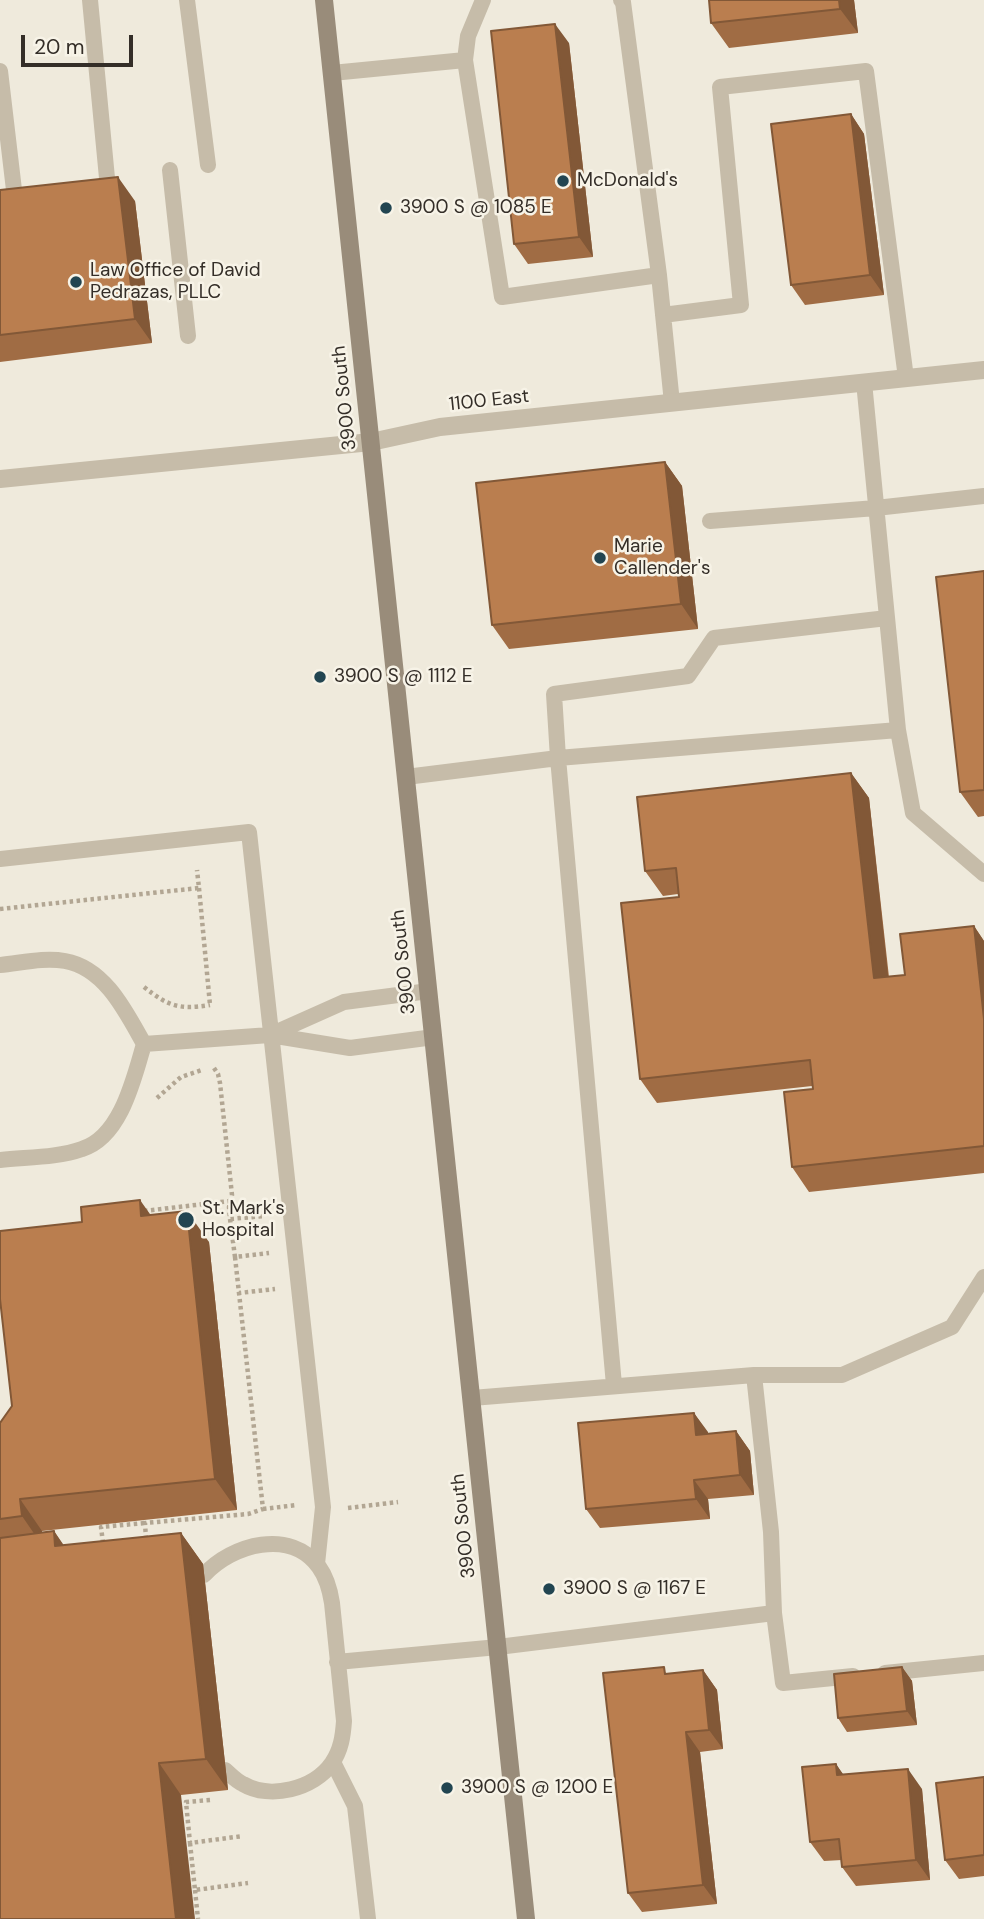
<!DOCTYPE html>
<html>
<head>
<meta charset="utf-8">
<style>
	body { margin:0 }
	#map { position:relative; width:984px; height:1919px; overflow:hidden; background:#efeadc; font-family:"DM Sans",sans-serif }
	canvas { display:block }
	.scale { position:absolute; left:21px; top:35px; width:112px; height:32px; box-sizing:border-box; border:4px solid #342e28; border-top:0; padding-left:9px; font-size:21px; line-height:24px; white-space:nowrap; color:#342e28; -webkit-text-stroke:5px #f7f3e7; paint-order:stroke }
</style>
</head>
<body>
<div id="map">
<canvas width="984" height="1919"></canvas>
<div class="scale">20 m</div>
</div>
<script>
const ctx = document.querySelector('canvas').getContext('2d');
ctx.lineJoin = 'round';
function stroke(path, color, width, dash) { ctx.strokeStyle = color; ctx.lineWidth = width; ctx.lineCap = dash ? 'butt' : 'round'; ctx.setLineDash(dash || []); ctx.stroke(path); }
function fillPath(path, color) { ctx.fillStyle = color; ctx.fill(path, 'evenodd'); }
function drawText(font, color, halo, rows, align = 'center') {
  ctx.font = font + ' "DM Sans",sans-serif'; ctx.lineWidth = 5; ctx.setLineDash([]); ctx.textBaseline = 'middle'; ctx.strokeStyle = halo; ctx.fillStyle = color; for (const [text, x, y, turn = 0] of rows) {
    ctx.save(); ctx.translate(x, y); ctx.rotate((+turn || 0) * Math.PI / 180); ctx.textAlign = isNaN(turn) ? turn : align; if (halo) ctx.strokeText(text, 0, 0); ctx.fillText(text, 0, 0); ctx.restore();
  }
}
stroke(new Path2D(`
	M199 888 210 1005
	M0 909 199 888 197 870
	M144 987C168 1006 179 1010 210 1005
	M214 1068 218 1074 220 1083 232 1195 229 1207 230 1219 265 1216
	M157 1098 181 1077 202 1070
	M144 1211 230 1201
	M230 1219 235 1257 269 1253
	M235 1257 239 1293 275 1289
	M348 1508 398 1502
	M263 1509 297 1505
	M146 1539 145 1523 248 1514 263 1509 239 1293
	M103 1543 101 1527 145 1523
	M210 1800 186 1802 190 1843 243 1836
	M190 1843 195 1890 248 1883
	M195 1890 198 1919`), '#b2a693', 4.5, [3.5, 3.5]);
stroke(new Path2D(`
	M90 0 107 178
	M187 0 208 165
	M483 0 468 36 465 60 502 297 659 275
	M621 0 623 2 659 275 672 403
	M0 71 14 190
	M332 73 465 60
	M170 170 188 336
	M663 315 741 305 720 87 866 71 906 378
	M864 382 898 730 558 758 554 694 688 676 714 638 887 618
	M710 521 876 508 984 496
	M898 730 913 813 984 874
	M406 777 558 758 614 1385
	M0 859 249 832 323 1507 317 1564
	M0 965C21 963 44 957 65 961 105 968 126 1012 144 1044 134 1078 121 1137 82 1149 57 1158 26 1157 0 1160
	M270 1035 344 1002 429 991
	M144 1044 270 1035 350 1048 434 1037
	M754 1375H842L952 1327 984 1277
	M472 1398 754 1375 771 1532 774 1613 783 1683 853 1676
	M204 1575C232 1544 291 1528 319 1567 327 1578 330 1590 332 1603L344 1721C343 1736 341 1750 332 1763 314 1789 270 1800 243 1784 236 1781 231 1775 225 1770
	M337 1662 498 1647 774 1613
	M885 1673 984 1663
	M333 1762 355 1806 368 1919`), '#c6bca9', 16);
stroke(new Path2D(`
	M0 479 371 442 440 427 984 370`), '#c6bca9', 18);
stroke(new Path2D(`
	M324 0 526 1919`), '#998c7a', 18);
fillPath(new Path2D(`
	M709 0H854L858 33 729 48 711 23Z
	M569 43 593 257 528 264 514 244Z
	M851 114 864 134 884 295 805 305 791 285Z
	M0 190 135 201 152 343 0 362Z
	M665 462 682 486 698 629 509 649 492 625Z
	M984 571V816L978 817 960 792Z
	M851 773 869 798 889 977 905 975 974 926 984 941V1173L809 1192 792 1167 813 1089 812 1086 657 1103 640 1079 679 897 678 894 663 896 645 871Z
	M151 1215 209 1242 237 1510 42 1531V1533L54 1531 63 1545 181 1533 203 1564 228 1790 181 1795 0 1919V1423Z
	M694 1413 708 1434 736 1431 750 1451 754 1495 708 1499 710 1519 600 1528 586 1509Z
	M902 1667 912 1681 917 1725 847 1732 838 1718Z
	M703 1670 717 1690 723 1749 700 1752 717 1904 642 1912 628 1893 669 1674Z
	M836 1764 843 1775 922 1789 930 1880 856 1886 842 1867V1860L824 1861 810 1842Z
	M984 1777V1876L959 1879 945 1860Z`), '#a06c44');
fillPath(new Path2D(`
	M839 0H854L858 33 840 9Z
	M555 24 569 43 593 257 579 237Z
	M851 114 864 134 884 295 870 275Z
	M118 177 135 201 152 343 135 319Z
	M665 462 682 486 698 629 681 604Z
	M851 773 869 798 891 1003 874 978Z
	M974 926 984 941V1019Z
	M140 1200 162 1231 141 1216Z
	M187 1211 209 1242 237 1510 215 1479Z
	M694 1413 708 1432 709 1454 696 1435Z
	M736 1431 750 1451 754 1495 740 1475Z
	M694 1480 708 1499 710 1519 696 1499Z
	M20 1499 42 1531 44 1548 22 1516Z
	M54 1531 76 1563 55 1546Z
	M181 1533 203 1564 228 1790 206 1759Z
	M902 1667 912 1681 917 1725 907 1711Z
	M703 1670 717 1690 723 1749 709 1730Z
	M686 1732 700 1752 717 1904 703 1885Z
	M159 1763 181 1795 195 1919H176Z
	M836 1764 850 1784 837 1775Z
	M908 1769 922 1789 930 1880 916 1860Z`), '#825837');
const building = new Path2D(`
	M709 0H839L840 9 711 23Z
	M555 24 579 237 514 244 491 31Z
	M851 114 870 275 791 285 771 124Z
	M118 177 135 319 0 335V190Z
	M665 462 681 604 492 625 476 483Z
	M984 571V790L960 792 936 577Z
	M851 773 874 978 905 975 900 934 974 926 984 1019V1146L792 1167 784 1092 813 1089 810 1060 640 1079 621 903 679 897 676 868 645 871 637 797Z
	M140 1200 141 1216 187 1211 215 1479 20 1499 22 1516 0 1519V1423L12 1406 0 1299V1231L82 1222 81 1207Z
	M694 1413 696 1435 736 1431 740 1475 694 1480 696 1499 586 1509 578 1423Z
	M54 1531 55 1546 181 1533 206 1759 159 1763 176 1919H0V1538Z
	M664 1667 665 1674 703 1670 709 1730 686 1732 703 1885 628 1893 603 1673Z
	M902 1667 907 1711 838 1718 834 1674Z
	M836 1764 837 1775 908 1769 916 1860 842 1867 839 1839 810 1842 802 1767Z
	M984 1777V1855L945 1860 936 1783Z`);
fillPath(building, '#ba7e4f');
stroke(building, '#825837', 2);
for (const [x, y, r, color] of [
	[563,181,7,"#224551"],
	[386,208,7,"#224551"],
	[76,282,7,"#224551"],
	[600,558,7,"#224551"],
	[320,677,7,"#224551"],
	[186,1220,9,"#224551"],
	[549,1589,7,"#224551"],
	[447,1788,7,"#224551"]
]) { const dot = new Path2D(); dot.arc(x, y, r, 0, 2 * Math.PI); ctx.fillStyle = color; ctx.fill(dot); stroke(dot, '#f7f3e7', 2.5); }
drawText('19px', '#342e28', '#f7f3e7', [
	["McDonald's",577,181],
	["3900 S @ 1085 E",400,208],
	["Law Office of David",90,271],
	["Pedrazas, PLLC",90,293],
	["Marie",614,547],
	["Callender's",614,569],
	["3900 S @ 1112 E",334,677],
	["St. Mark's",202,1209],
	["Hospital",202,1231],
	["3900 S @ 1167 E",563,1589],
	["3900 S @ 1200 E",461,1788]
], 'left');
drawText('19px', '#342e28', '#f7f3e7', [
	["3900 South",345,398,-96],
	["1100 East",489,401,-6],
	["3900 South",404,962,-96],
	["3900 South",464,1526,-96]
]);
</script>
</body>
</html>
